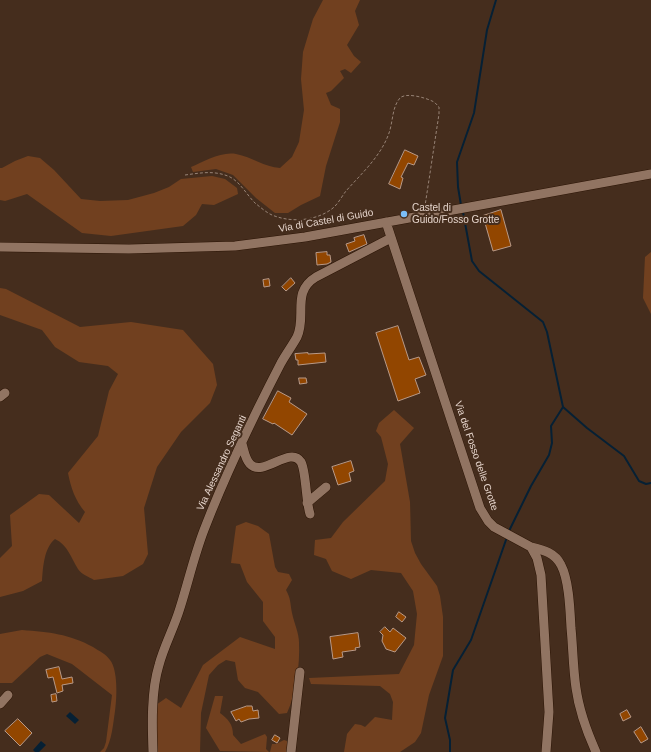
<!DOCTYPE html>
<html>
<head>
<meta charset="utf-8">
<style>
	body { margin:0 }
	canvas { display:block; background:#452d1d }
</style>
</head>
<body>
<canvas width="651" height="752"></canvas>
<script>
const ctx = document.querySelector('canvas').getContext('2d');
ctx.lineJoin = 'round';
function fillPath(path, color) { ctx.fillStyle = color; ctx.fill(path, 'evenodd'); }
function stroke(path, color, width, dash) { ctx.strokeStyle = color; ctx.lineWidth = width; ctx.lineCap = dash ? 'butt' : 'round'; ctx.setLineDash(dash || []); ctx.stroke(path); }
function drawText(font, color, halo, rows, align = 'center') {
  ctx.font = font + ' Helvetica,sans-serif'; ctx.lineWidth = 4; ctx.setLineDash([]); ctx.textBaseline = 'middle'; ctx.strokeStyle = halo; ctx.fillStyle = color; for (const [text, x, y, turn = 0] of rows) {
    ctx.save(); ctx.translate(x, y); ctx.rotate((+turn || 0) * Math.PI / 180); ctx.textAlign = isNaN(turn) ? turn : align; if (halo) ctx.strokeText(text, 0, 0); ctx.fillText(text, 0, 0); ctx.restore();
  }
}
fillPath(new Path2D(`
	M323 0H360L355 11 359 25 347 45 354 56 361 62 351 73 345 69 340 71 344 78 331 91 326 93 331 105 340 109V122L326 166 320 196 301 205 288 213H275L256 198 233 175 216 169 193 172 191 167C203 162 222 151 236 154 252 157 264 167 280 168L292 157 299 142 304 110 301 79 303 52 313 19Z
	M28 156 40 158 54 170 81 199 100 201 128 200 154 193 169 187 181 179 212 176 225 179 237 188 238 194 214 205 202 204 196 215 183 226 111 236 82 233 27 194 5 201 0 200V168H2L15 161Z
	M651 252V314L643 298 645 257Z
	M0 288 6 289 80 327 131 322 183 330 213 364 217 385 210 403 181 432 157 467 144 508 148 554 143 564 123 576 94 580C89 577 81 574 78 569 71 558 68 545 55 539 44 548 43 567 42 581L23 591 0 597V558L12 546 10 515 39 494 49 495 79 523 85 512C75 500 71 488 68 473L98 436 109 391 118 374 108 366 79 362 55 347 42 330 0 315Z
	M394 410 414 428 400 444 410 502 411 541 415 553 421 564 437 586 440 596 443 617V656L429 695 421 733 415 742 400 752H344L347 734 355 724 361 725 365 727 375 717 392 720 393 702 390 694 380 686 311 684 309 678 399 674 414 645 417 614 413 591 401 573 371 570 351 579 332 571 326 559 314 555 315 540 331 538 343 522 385 481 388 464 381 437 376 431 379 423Z
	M246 522 258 526 269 534 275 567 278 572 289 574 292 580 286 590C291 599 290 603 292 613 294 623 299 633 299 643 300 665 296 693 287 713L279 714 258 692 245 688 238 680 235 662 226 660 218 665 209 675 201 713 200 752H157L156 705 166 698 181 708 203 665 240 637 275 649V637L263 621V602L247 582 240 564 231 563 236 526Z
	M22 630C49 632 69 634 93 647 99 651 106 654 110 660 118 670 117 698 115 711 113 724 112 740 105 752H100L104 748 106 742 112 695 72 664 47 654 40 657 12 683H0V634Z
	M215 696H223L220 713C228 719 233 724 233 735L241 744 265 734 267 737 266 749 269 752 220 751 206 728Z
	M284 740 287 741 288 744 287 752H270L272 744H276Z`), '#71401f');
fillPath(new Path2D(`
	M70 712 79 720 75 724 66 716Z
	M41 741 46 745 39 752H35L33 750Z`), '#062034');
stroke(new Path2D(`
	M461 205 458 187 457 162 474 113 487 30 496 0
	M463 212 472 261 479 271 543 322 547 332 563 407 551 426 552 443 549 455 531 486 509 531
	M563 407 587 428 624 456 639 481 646 484 651 483
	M450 752V740L445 718 453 670 471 640 507 537`), '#062034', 2);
const building = new Path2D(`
	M405 150 418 156 414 165 408 163 401 177 403 178 400 189 389 184Z
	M501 210 511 246 493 251 483 216Z
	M364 235 367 244 349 252 346 244 355 241 354 238Z
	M327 252V255H330L331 262 327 264 317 265 316 253Z
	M291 278 295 283 286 291 282 287Z
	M269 279 270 286 264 287 263 280Z
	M398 326 409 360 419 357 426 375 415 379 420 393 398 401 376 333Z
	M308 353V354L325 353 326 362 298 365V360H296L295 354Z
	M299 378H306L307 383 300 384Z
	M278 391 291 398 289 402 307 414 292 435 274 423 273 424 263 419Z
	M351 461 354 471 349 473 351 481 338 485 332 467Z
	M399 612 406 617 402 622 396 617Z
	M385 627 390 632 393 628 406 638 395 652 386 649 382 641 383 635 380 632Z
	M358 633 360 647 355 648 356 650 342 652 343 657 333 659 330 637Z
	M59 667 62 679 72 677 73 683 62 685 63 691 57 693 53 677 48 678 46 670Z
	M56 694 57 701 52 702 51 695Z
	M247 706H252L253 711 258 710 259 718 249 719 241 722 239 719 236 721 231 712Z
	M627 710 631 717 623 721 620 714Z
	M18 719 32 733 20 746 5 731Z
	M641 727 648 739 641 743 634 732Z
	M275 735 280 738 277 743 272 740Z`);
fillPath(building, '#924600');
stroke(building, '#b89987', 1);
const minor = new Path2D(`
	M386 222 480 508 488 521 494 527 531 547 537 558 541 575 549 712 546 752
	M0 247 129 249 235 246 305 237 651 174
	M0 397 5 393
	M242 444C244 450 245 459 250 464 263 478 290 445 301 462 306 470 306 503 310 514
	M307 503 326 487
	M531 547C544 550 555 553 561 565 569 580 570 610 571 628 573 648 573 668 576 688 579 710 587 732 596 752
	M0 704 8 695
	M153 752C152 725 151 691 159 665 164 646 174 628 180 608 188 583 194 556 204 530 226 473 253 417 281 363 286 354 292 346 297 337 307 316 291 292 316 277L391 238
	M291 752 300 672`);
stroke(minor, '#2b1405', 10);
stroke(new Path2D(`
	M185 175C200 173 215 170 230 177 240 182 247 195 255 203 260 207 267 213 272 215 291 223 317 221 333 208 338 204 342 196 346 191 362 173 381 156 389 133 393 122 392 107 400 98 406 92 426 98 432 101 435 102 437 105 439 107V114L425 206`), '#978376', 1, [3, 2]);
stroke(minor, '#917462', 9);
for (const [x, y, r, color] of [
	[404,214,4,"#7bbef8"]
]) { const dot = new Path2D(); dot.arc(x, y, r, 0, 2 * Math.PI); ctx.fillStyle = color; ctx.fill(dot); stroke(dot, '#452d1d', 1.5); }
drawText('10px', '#e6d5cc', '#452d1d', [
	["Castel di",412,208],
	["Guido/Fosso Grotte",412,220]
], 'left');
drawText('10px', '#e6d5cc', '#452d1d', [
	["Via di Castel di Guido",326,221,-10],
	["Via del Fosso delle Grotte",476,456,71],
	["Via Alessandro Seganti",222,463,-65]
]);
</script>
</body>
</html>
